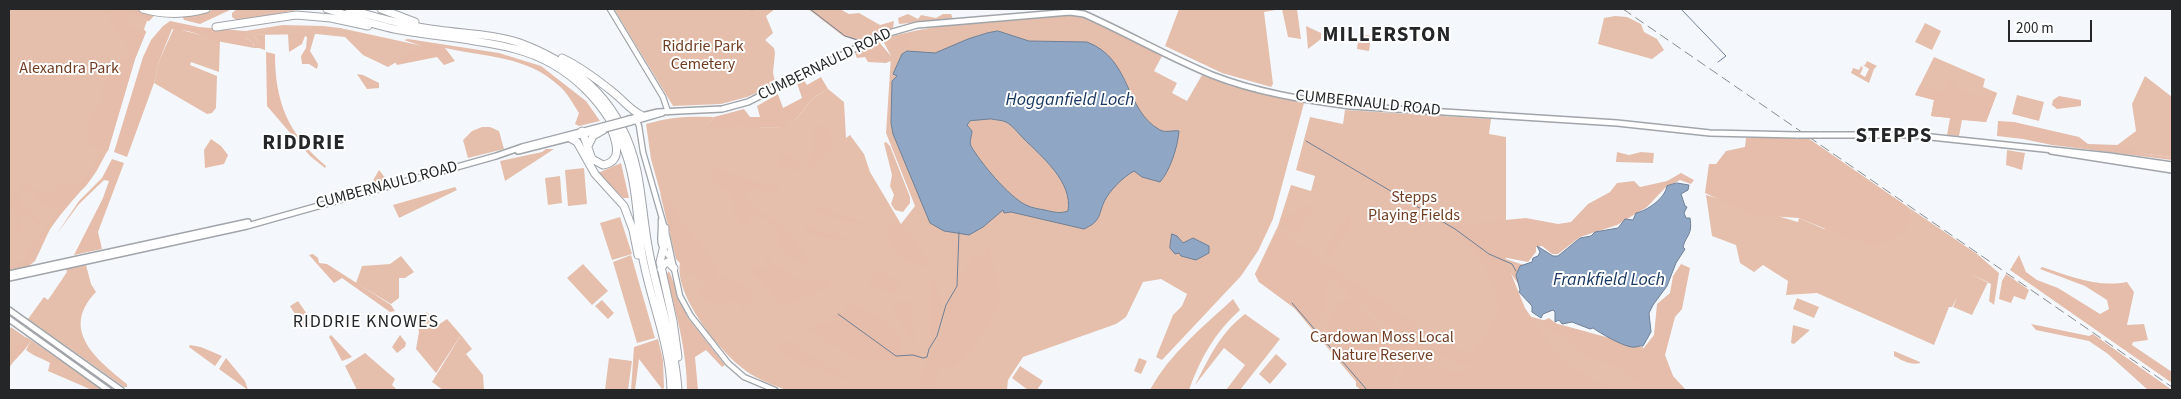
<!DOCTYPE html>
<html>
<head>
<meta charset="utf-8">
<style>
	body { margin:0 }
	#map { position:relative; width:2181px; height:399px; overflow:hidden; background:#f4f8fd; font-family:"Source Sans 3",sans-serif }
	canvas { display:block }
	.frame { position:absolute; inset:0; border:10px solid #242628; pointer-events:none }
	.scale { position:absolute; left:2008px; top:20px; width:84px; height:22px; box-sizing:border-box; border:2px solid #242628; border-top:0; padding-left:6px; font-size:15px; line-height:18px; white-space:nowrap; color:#242628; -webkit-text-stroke:4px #fff; paint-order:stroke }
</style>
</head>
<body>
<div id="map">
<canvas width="2181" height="399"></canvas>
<div class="frame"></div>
<div class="scale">200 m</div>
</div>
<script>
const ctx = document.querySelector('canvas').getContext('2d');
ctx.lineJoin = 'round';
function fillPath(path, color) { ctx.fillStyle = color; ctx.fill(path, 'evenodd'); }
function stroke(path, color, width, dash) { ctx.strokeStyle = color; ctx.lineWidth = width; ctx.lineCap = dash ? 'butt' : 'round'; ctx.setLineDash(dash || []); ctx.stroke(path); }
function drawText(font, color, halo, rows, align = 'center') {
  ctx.font = font + ' "Source Sans 3",sans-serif'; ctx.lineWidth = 4; ctx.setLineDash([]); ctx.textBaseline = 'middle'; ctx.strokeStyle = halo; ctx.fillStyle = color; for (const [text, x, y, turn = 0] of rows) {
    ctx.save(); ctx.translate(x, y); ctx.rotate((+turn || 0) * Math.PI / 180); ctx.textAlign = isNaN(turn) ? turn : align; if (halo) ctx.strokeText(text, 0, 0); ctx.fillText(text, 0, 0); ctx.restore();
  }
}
fillPath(new Path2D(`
	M9 9H123L147 21 144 29 146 32 135 59 108 150 96 172 86 186 71 200 50 229 35 261 29 266 9 271Z
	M237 9H302L238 21 232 17V13Z
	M614 9H775L766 16 773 33 765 40 774 48 775 53 773 73 776 85 747 97 721 104 673 106Z
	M808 9H840L849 14 859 13 880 25 894 21 893 28 861 42 843 36Z
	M1179 9H1297L1301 39 1288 37 1282 9 1264 12 1273 84 1271 87 1222 73 1165 46Z
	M908 14 918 19 921 15 936 18 943 14H951L953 19 899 24 898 18Z
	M1071 15 1083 16 1162 56 1154 71 1177 83 1172 93 1187 101 1202 75 1232 86 1304 103 1273 219 1258 251 1241 276 1162 360 1156 357 1173 315 1182 306 1187 294 1161 279 1143 282 1126 317 1116 324 1023 357 1008 380 1007 390H786C770 384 754 378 741 367 717 348 674 294 680 263L651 159 646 124C670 117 688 116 714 117L708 125 782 128 797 118 813 98 828 89 844 102 846 138 850 135 864 154 870 172 901 224 915 206 886 133 891 56 882 39C943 21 1008 20 1071 15Z
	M1615 16 1627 17 1641 24 1644 32 1657 39 1664 50 1652 59 1598 44 1604 18Z
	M1925 23 1941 31 1932 50 1915 42Z
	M283 25 323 26 340 28 423 46 388 67 363 55 345 37 316 34 254 35 259 42V48H254L253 42 245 38V31Z
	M1306 26 1321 33V39L1308 49Z
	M174 28 220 40 219 72 191 62 190 65 217 76 216 108 212 113 207 114 154 83 159 61Z
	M1934 57 1985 79 1983 87 1997 93 1986 122 1962 120 1959 136 1947 135 1950 118 1931 116 1934 100 1915 95Z
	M1867 61 1877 66 1874 69 1869 83 1851 73 1853 68 1859 70 1861 66 1863 68 1860 74 1865 77 1869 69 1863 65H1865Z
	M2145 76 2172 97V157L2147 154 2116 146 2136 131 2132 104Z
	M2017 95 2044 102 2039 121 2012 114Z
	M1345 110 1491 119 1489 134 1506 137V259L1524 265 1520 266 1516 275 1519 285 1507 268 1506 310 1643 347 1645 371 1684 390H1363L1290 303 1259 282 1255 274 1278 226 1291 185 1311 191 1315 176 1296 170 1310 117 1343 124Z
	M482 127H490L499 131 504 149 468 158 463 140 472 131Z
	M886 142 890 146 910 197V203L903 212 895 210 891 204 894 195 890 186 892 175 884 143Z
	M546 149H554L505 181 500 161 542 152Z
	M2007 150 2025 153 2022 170 2006 165Z
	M1617 152 1629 155 1641 152 1654 153 1653 163 1616 162Z
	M584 168 587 204 568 206 565 170Z
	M379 170 387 180 373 184 372 182Z
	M560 176 562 203 548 205 545 178Z
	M455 187 457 190 399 218 393 205Z
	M1706 195 1798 222 1799 218 1824 229 1912 214 1908 207 1977 254 1999 273 1994 305 1989 301 1991 284 1970 274 1988 282 1972 315 1953 307 1957 297 1952 307H1949L1934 345 1817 293 1786 295 1788 281 1763 265 1754 272 1740 263 1736 245 1712 236Z
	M620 217 632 254 612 260 600 223Z
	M631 255 655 338 637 343 613 262Z
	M401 256 414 272 405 278H399V298L391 304 356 283 362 266 390 264Z
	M583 264 608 291 592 305 567 278Z
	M86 265 91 284 96 292C59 330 97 360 127 384V387H124L28 319 44 297 48 300 67 272 66 269Z
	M1797 298 1819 307 1814 318 1793 309Z
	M1233 299 1240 310C1215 332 1200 359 1189 390H1150C1170 353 1203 327 1233 299Z
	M602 300 614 313 608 319 595 306Z
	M298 301 313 323 304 329 290 306Z
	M1245 314 1280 339 1240 390H1226L1245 365 1224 348 1195 385C1209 358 1220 333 1245 314Z
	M1793 325 1810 330 1794 344 1791 343Z
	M11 327 28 339 9 363V330Z
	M461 335 472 349 466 354 483 375 484 390H443L432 382Z
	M31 340 103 390H92L48 371 50 363C42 358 33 356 26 350Z
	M1894 351 1920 362V363C1912 366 1901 360 1894 356Z
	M365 353 395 379 392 385 397 390H357L345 366Z
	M1276 354 1287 364 1270 384 1259 374Z
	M609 358 632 361 628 390H605Z
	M1139 358 1147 361 1141 374 1134 371Z
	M1020 366 1043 381 1037 390H1028L1012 378Z`), '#e5bfac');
fillPath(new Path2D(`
	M103 9H137L156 14 149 21H147L129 13 127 26 139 31 143 29 146 32 135 59 108 151H106L91 147C80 126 96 110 107 94L105 91 100 94 99 91 115 76V71L110 66 112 61C119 59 122 65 129 56L124 39Z
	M217 9H232L200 24 184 20 182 16Z
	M170 21 199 27 245 31V38L253 42 254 48 222 42 188 31 172 29 159 61 154 83 127 157 114 152 143 57 151 40 163 26Z
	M912 32 910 44 897 50 890 46 887 41Z
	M288 34H315L310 51 318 64 317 69 309 64H302L301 56 306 48 307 37 305 36 302 44 289 52Z
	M1359 34 1371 36 1369 51 1357 49Z
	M254 35H265V50L259 48V42Z
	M408 39 499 53 541 66 586 101 600 121 579 126 575 124 579 113C573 104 567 92 558 85 527 56 485 57 445 48L455 61 444 65 437 57 397 65 395 62 422 46 404 40Z
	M879 42 891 56V61L886 63 868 62 865 57 857 58 855 53Z
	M266 52 275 54C275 102 288 134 326 166L325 168 310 156 267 106Z
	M357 74 363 75 379 83V88L367 89Z
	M1951 76 1955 78 1954 86 1988 101 1993 92 1997 93 1986 122 1931 116 1934 100 1915 95 1920 85 1943 93Z
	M821 77 828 89 813 98 797 118 783 128 707 126 714 117 744 109 750 117H760L757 106 778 94 783 108 802 98 797 83 804 80 807 85Z
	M2059 96 2081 100V106L2057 109 2052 105 2053 100Z
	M991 120 1007 124 1044 161 1066 193 1068 203 1067 211H1054L1027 204 1011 194 984 163 971 141 973 130 969 127 970 122Z
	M1998 121 2014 122 2079 137 2088 144 2119 145 2147 154 2172 157V160L2052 145 2023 139 1997 136Z
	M823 124 833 140 831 150 805 173 815 146 814 130Z
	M1746 138H1808L1908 207 1912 214 1903 233 1876 246 1845 237 1799 218 1753 215 1705 193 1709 164H1716L1726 151 1745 147Z
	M211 139 221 146 228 155 224 164 205 168 204 150Z
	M784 153 803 167 800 172 778 164 780 155Z
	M101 154 104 155C92 183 69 202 52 226 44 237 41 250 34 261L37 245 34 241C45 233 48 221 57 213V209L88 175Z
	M112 159 124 163 98 232 102 249 74 255 103 198 109 181 104 180 79 204 56 235 79 201 102 178Z
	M621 163 629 198H623L598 173Z
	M717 168 750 180 781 188 779 193 752 187 744 200 785 229 812 264 805 266 777 245 781 233 756 212 742 229 734 211 735 205 728 190 711 182 710 172Z
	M1681 173 1694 180 1691 184 1680 180 1665 188 1647 207 1617 225 1580 237 1558 254H1552L1542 246 1536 247V252L1528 262 1502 257 1508 266 1525 308 1556 353 1585 377 1615 390H1395L1412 350 1439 361 1440 366C1449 373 1460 373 1471 368L1469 363 1461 365 1416 344 1421 329 1471 355 1484 339 1500 308 1495 300 1499 297 1480 256 1453 225 1526 218 1558 224 1571 222 1588 204 1610 192 1617 183 1634 181 1640 187 1667 181Z
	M69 183 78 184 53 211 26 188 16 199 41 223 39 225 17 207 22 230 28 236 26 237 14 231C19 224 17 218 14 210H9V194L13 196 25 184 45 195 54 191 61 184 67 189Z
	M660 193 670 204 688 231 719 266 715 271 716 278 709 281 698 278 690 274 676 259Z
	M1314 204 1315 207C1309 216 1300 223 1298 233L1295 234 1280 224C1284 214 1305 207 1314 204Z
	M812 205 863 222V225L840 220 811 208Z
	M1351 213 1348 229 1329 257 1324 251Z
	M901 224 934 268C907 263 896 257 885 231L890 225Z
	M805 225 818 231 855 240 854 242 812 235 803 229Z
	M1279 231 1417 326 1411 342 1367 307C1359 306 1351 298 1349 291L1339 287 1335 279 1330 281 1323 296 1327 302 1317 325 1259 282 1255 274Z
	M34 243 36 245 29 266 9 271V267L23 261 28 251 32 249Z
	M988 245 1002 299 975 345 952 367 940 364 933 390H918L922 373 943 332 947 307 960 277 974 256 981 257Z
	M313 254 318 258 319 263 327 264 391 305 395 311 390 312 342 278 334 283 309 255Z
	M2019 255 2026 272 2037 280 2058 288 2100 314 2109 309 2107 300 2085 286 2040 269 2042 267C2070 276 2097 288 2127 282L2134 292 2127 325 2144 324 2148 340 2133 342 2132 345 2172 372V383L2010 270Z
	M768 257C778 268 792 280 808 280 817 280 823 278 831 282L826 288 781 308 766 285 752 272 756 265 764 272 769 266 763 259Z
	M1681 264 1690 268 1682 309 1675 317 1665 355 1673 376 1686 390H1639L1640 382 1611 364 1591 359 1542 321 1549 318 1557 324 1587 332 1633 351 1643 349 1654 335 1657 304 1670 293 1673 276Z
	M669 271 688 318 725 365 722 367 706 350 695 357 698 390H687C687 351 676 312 666 275Z
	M881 273 900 280 898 289 893 293 873 288 870 284 872 274Z
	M2006 274 2029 290 2025 300 2014 296 2011 303 1999 299 2002 281Z
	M726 276 742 285 756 296 749 306 743 309 737 300C718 305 714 307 699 294L700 286Z
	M933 281 936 284C941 302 946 322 932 338L930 334 933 308 931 284Z
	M1348 299C1366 317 1388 331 1408 347L1390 390H1361L1356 386V375L1326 335 1330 315 1339 302Z
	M902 300 912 303 913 324 917 349 915 348 914 340 892 310 893 307Z
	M848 304 857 305 871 316 879 314C892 336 905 326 899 359L869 362 848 354 809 329 814 323 830 324 833 316 845 312Z
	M427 312 438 325 447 319 461 335 436 373 416 349 419 332 417 320Z
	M2031 324 2089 336 2093 334 2172 390H2148L2108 354 2089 341 2036 330Z
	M331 335 352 357 342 361 329 337Z
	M400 335 406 343 405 347 397 353 392 347Z
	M26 337 31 340C25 352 15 358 9 368V354Z
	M658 339 663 360 664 388 662 389 639 359 635 390H631L634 347Z
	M789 341 819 362 854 380 850 381 780 354 777 345Z
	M190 345 201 347 222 356 215 366 189 347Z
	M226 358 245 381 248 390 219 369Z`), '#e5bdaa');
const water = new Path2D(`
	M998 31 1029 41 1087 42C1132 59 1124 110 1160 130 1165 133 1174 130 1179 131 1178 146 1170 171 1160 182L1142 177 1134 171C1123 177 1109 191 1104 202 1098 216 1101 221 1084 229L1011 212 1004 213 1003 210 983 227 969 235 944 231 930 223 893 134 891 123 892 81 897 76 893 74 902 54 907 51 935 53 968 39 987 33ZM991 119C995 120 1002 120 1006 122 1012 125 1018 133 1023 138 1042 157 1073 182 1068 211 1060 214 1053 212 1045 210 1039 209 1032 208 1026 205 1009 197 980 162 971 146 969 141 972 136 972 131L967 125 970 121Z
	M1677 183 1689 185 1688 190 1681 194 1685 206 1687 207 1684 213 1686 218H1690C1693 235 1686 235 1683 247L1685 249 1676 263 1667 286 1653 305 1649 313 1651 332 1643 346C1639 345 1637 348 1632 347 1622 346 1600 333 1593 328L1590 329 1572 322 1562 324 1559 320 1555 322V312L1553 310 1543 314 1541 318 1532 312V306L1519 292 1520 290 1516 275 1520 266 1532 262 1533 258 1538 256 1540 252 1537 246 1553 256H1558L1580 238 1591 236 1595 232 1618 228 1625 219 1633 220 1636 213C1646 211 1665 199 1667 186Z
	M1172 234 1177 236 1183 243 1193 238 1209 246V253L1196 260 1181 256 1179 253 1175 254 1170 248Z`);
fillPath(water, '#8fa6c5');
stroke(water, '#6f8096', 1);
stroke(new Path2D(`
	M752 9V10
	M810 9 845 36 861 41
	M1681 9 1726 56 1718 62
	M1306 141 1455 229 1489 254 1512 264 1516 271
	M1292 303 1367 390
	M838 314 896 356 913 355 923 358 927 357 929 349 937 336 946 305 957 286 959 232`), '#6f8096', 1);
const secondary = new Path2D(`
	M610 9 663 97 668 112
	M636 118 639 126 643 152 665 229
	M661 220C662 243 655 240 672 260
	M667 236 680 296 691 316 728 363 744 377 775 390`);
const primary = new Path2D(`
	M629 119 658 112 722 109 748 102 882 35 917 25 1070 12 1084 14C1127 33 1168 57 1212 75 1255 92 1304 100 1350 106L1617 123 1710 133 1798 135
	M631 122 662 113
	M1819 135H1912L2110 156 2172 165
	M518 151 597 131
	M2051 151 2172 170
	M9 274 248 222
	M9 278 247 226 496 156 522 147 603 126
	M9 310 121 390
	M9 319 108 390`);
const highway = new Path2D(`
	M143 9C165 15 185 15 206 9
	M327 9C351 16 375 26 400 30 438 37 477 39 515 49 569 63 610 105 627 157 637 188 637 222 642 254 650 300 670 343 671 390
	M349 9C378 18 407 26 438 30 465 34 494 34 520 43 581 66 623 105 637 171 643 200 644 231 651 261 660 304 675 346 678 390
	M381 9 415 22
	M216 27 296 15 331 18 368 26
	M562 58C581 67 598 80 614 93 623 100 630 110 641 115
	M582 131 592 159 603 165C622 162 617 144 612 131
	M570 138 577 142 595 174 624 206 633 230 638 255
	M588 146 593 136 605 129
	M665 228V241L660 262 673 321 678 357
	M661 269 664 264 668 262 674 268`);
stroke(secondary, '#a1a5aa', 7);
stroke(primary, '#a1a5aa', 8);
stroke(highway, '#a1a5aa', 9);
stroke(secondary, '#fff', 4.5);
stroke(primary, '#fff', 5);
stroke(highway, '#fff', 7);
stroke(new Path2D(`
	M1623 9 2172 387`), '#888b8f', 1, [10, 5]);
const primaryBridge = new Path2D(`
	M603 126 629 119
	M605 129 631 122
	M1798 135H1819`);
stroke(primaryBridge, '#a1a5aa', 8, []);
stroke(primaryBridge, '#fff', 5);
drawText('16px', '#703c21', '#fff', [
	["Riddrie Park",703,47],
	["Cemetery",703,65],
	["Alexandra Park",69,69],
	["Stepps",1414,198],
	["Playing Fields",1414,216],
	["Cardowan Moss Local",1382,338],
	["Nature Reserve",1382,356]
]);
drawText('16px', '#242628', '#fff', [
	["CUMBERNAULD ROAD",825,65,-26],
	["CUMBERNAULD ROAD",1368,104,6],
	["CUMBERNAULD ROAD",387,186,-15]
]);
drawText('italic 18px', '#183862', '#fff', [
	["Hogganfield Loch",1070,101],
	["Frankfield Loch",1609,281]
]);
ctx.letterSpacing = '1px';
drawText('18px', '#242628', '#fff', [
	["RIDDRIE KNOWES",366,323]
]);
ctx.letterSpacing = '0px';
ctx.letterSpacing = '1px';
drawText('bold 21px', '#242628', '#fff', [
	["MILLERSTON",1387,36],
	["STEPPS",1894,137],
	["RIDDRIE",304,144]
]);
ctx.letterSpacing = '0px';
</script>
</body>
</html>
